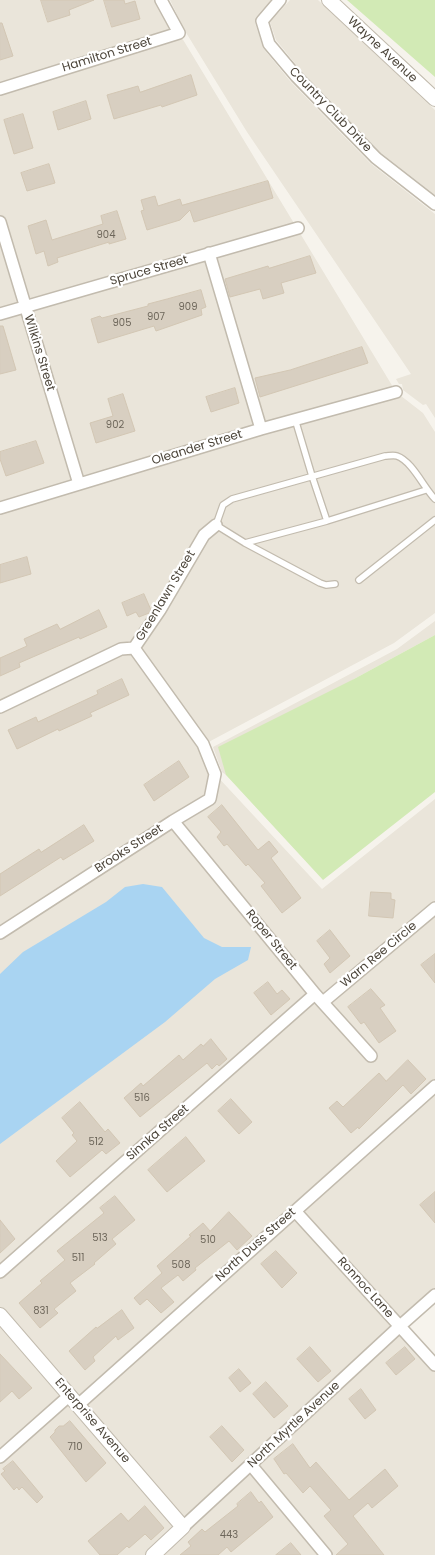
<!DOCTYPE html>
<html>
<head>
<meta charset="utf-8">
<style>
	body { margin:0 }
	canvas { display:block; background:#f6f3ec }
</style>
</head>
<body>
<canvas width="435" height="1555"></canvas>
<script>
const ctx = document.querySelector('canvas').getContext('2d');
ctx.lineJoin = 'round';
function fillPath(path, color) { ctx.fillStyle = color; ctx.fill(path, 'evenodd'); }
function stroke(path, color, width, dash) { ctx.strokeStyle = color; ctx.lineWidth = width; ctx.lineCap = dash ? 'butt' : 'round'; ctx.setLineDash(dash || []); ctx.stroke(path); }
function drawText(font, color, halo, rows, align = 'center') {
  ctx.font = font + ' Poppins,sans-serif'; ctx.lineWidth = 4.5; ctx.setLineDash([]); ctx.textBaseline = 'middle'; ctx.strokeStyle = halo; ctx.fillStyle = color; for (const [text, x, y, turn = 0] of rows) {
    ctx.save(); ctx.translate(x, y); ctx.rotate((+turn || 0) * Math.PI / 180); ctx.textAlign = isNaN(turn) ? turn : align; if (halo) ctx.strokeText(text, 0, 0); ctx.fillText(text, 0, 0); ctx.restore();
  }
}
fillPath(new Path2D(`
	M0 0H161L179 33 396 392 423 413 435 432V613L394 643 203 745 215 774 322 889 435 799V1295L400 1326 435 1365V1555H0Z
	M170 0H271L256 17 255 23 263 48 290 81 370 163 435 214V418L426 404 423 405 403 390 402 384H399L396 379 411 374 247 132 185 31Z
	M290 0H318L435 110V195L381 153 302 72 276 40 270 22Z
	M435 621V635L354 679 226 775 222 772 213 747 397 649Z`), '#eae5da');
fillPath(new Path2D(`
	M347 0H435V77Z
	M435 635V792L323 880 226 775 218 747 354 679Z`), '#d2eab5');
fillPath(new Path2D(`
	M143 884 162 887 204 938 222 947H251L248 960 215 979 165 1022 0 1144V974L23 952 106 902 125 887Z`), '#a9d4f2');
const building = new Path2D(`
	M41 0H94L69 10 70 15 48 22Z
	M104 0H124L125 4 135 1 140 19 112 27Z
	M0 23H2L13 56 0 60Z
	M191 75 197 95 162 107 161 105 114 119 107 95 138 86 140 92Z
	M86 101 91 119 58 130 53 112Z
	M23 114 33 148 14 154 4 120Z
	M49 164 55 183 27 191 21 173Z
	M268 181 273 198 194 222 190 210 180 220 147 230 141 211 144 210 141 200 155 196 158 206 180 199 182 205Z
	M117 211 126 239 109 244V242L57 258 58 262 48 266 44 251 36 254 28 226 46 220 52 240 103 224 101 216Z
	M310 256 316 273 281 283 284 293 263 299 260 289 230 297 225 279 268 266 269 268Z
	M201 290 206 307 201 309 202 315 156 331 154 326 98 343 91 319 100 316 102 318 148 306V304L167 299Z
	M0 326H3L16 370 0 374Z
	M362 347 368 363 260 397 255 378 290 370Z
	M235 388 239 403 211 412 206 397Z
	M123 394 135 431 96 443 90 423 113 416 108 399Z
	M36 441 44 463 6 476 0 459V452Z
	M27 557 31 574 0 583V565Z
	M144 594 151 610 149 613 139 617 136 612 127 616 122 603Z
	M99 610 107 627 80 639 79 637 19 663 20 667 0 676V658L27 646 24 639 57 624 60 629Z
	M122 679 129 695 90 713 92 716 59 731 58 729 17 749 8 730 36 717 38 722 98 694 97 691Z
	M179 761 189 777 154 801 144 785Z
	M222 805 258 850 269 841 278 852 271 858 301 898 282 913 261 886 265 883 248 864 246 866 227 844 224 846 217 837 221 832 208 817Z
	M84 825 94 841 63 860 61 857 0 896V874L39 849 41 852Z
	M371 892 391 893V899L395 900 393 918 369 916Z
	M330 930 350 956 330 973 324 964 330 958 317 941Z
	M435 954V983L421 965Z
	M268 982 277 994 282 990 290 999 271 1015 254 993Z
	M371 989 385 1005 380 1008 396 1031 379 1043 364 1022 361 1024 348 1007Z
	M211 1039 227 1059 219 1066 217 1064 212 1069 207 1063 140 1117 124 1098 141 1083 143 1086 179 1055 183 1060 201 1044 203 1046Z
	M408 1060 426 1079 411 1094 403 1085 359 1129 358 1127 351 1133 329 1108 337 1101 343 1107 379 1073 386 1081Z
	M231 1099 252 1122 239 1134 218 1111Z
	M80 1102 105 1132 108 1129 120 1143 106 1154 102 1150 70 1177 56 1161 77 1141 72 1135 74 1133 62 1118Z
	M186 1137 205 1161 167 1192 148 1170Z
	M435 1192V1223L420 1205Z
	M115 1196 135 1220 112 1239 116 1244 94 1263 95 1264 70 1283 76 1291 54 1309 58 1313 40 1328 19 1303 42 1283 40 1281 65 1260 57 1251 104 1213 100 1208Z
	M229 1212 252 1236 237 1250 229 1241 195 1268 196 1270 183 1281 178 1275 161 1288 174 1302 161 1313 147 1299 140 1305 134 1298 162 1273 157 1266 191 1236 189 1235 203 1223 210 1231Z
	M0 1220 15 1239 0 1253Z
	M276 1251 297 1273 282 1288 261 1264Z
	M122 1310 134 1328 118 1340 116 1336 93 1357 95 1361 85 1370 69 1351 96 1327 97 1328Z
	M310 1347 331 1371 318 1382 297 1359Z
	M405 1347 415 1359 396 1375 386 1363Z
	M0 1354 32 1388 19 1399 12 1391 0 1402Z
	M239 1369 251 1383 240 1392 229 1378Z
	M266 1382 288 1406 274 1418 253 1394Z
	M361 1389 376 1410 365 1419 349 1399Z
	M70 1421 106 1463 86 1482 50 1437 55 1432V1430L59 1426H63Z
	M222 1426 244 1450 232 1462 210 1437Z
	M293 1444 310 1468 316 1462 349 1500 385 1469 398 1486 372 1508 368 1503 353 1516 384 1555H336L348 1544 324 1516 331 1510 310 1486 303 1493 286 1473 284 1474 274 1459Z
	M13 1461 43 1497 37 1503 22 1487 19 1490 17 1487 14 1490 1 1474 5 1471 3 1469Z
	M251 1492 259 1503 261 1501 273 1517 231 1552 227 1547 218 1555H180L191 1546 188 1542 202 1529 205 1532 238 1506 237 1504Z
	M145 1506 164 1528 151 1540 145 1534 129 1548 127 1546 117 1555H100L88 1541 121 1513 128 1521Z
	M291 1543 301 1555H276Z`);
fillPath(building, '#d8cfc1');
stroke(building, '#d3c7b4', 1);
const service = new Path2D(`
	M295 419 312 476 327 521
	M245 543 327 521 426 490
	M359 580 435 520
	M335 584 326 585 320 583 245 543 216 525 223 505 232 499 385 456C388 456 394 455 397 456 412 461 424 488 435 499`);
const minor = new Path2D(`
	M280 0 262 21 269 44 296 76 376 158 435 204
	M0 89 179 33 161 0
	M0 222 79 484
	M209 253 261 429
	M0 314 298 228
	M0 508 261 429 396 392
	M134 648 160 610 204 535 216 525
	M0 707 121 649 134 648
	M173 821 315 994 371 1056
	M0 933 173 821 210 799 215 774 203 744 134 648
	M323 1002 435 908
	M295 1211 435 1365
	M0 1272 315 994
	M78 1405 435 1086
	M0 1457 70 1395
	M251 1465 326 1555
	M183 1527 400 1326 435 1295`);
const tertiary = new Path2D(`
	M329 0 435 99
	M0 1315 183 1527 153 1555`);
stroke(service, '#c2bbae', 8);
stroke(minor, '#c2bbae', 14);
stroke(tertiary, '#c2bbae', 16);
stroke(service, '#fff', 5.5);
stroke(minor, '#fff', 11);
stroke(tertiary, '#fff', 14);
drawText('10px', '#6e675b', null, [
	["904",106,235],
	["909",188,307],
	["907",156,317],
	["905",122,323],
	["902",115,425],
	["516",142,1098],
	["512",96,1142],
	["513",100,1238],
	["510",208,1240],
	["511",78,1258],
	["508",181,1265],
	["831",41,1311],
	["710",75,1447],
	["443",229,1535]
]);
drawText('12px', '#4b4439', '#fff', [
	["Wayne Avenue",382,50,43],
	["Hamilton Street",107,55,-17],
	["Country Club Drive",330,110,46],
	["Spruce Street",149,271,-16],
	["Wilkins Street",39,353,73],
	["Oleander Street",197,448,-17],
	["Greenlawn Street",166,596,-59],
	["Brooks Street",129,849,-33],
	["Roper Street",271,940,51],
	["Warn Ree Circle",379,955,-40],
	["Sinnka Street",158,1133,-41],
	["North Duss Street",256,1245,-42],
	["Ronnoc Lane",365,1288,48],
	["Enterprise Avenue",92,1421,49],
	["North Myrtle Avenue",294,1425,-43]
]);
</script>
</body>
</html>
